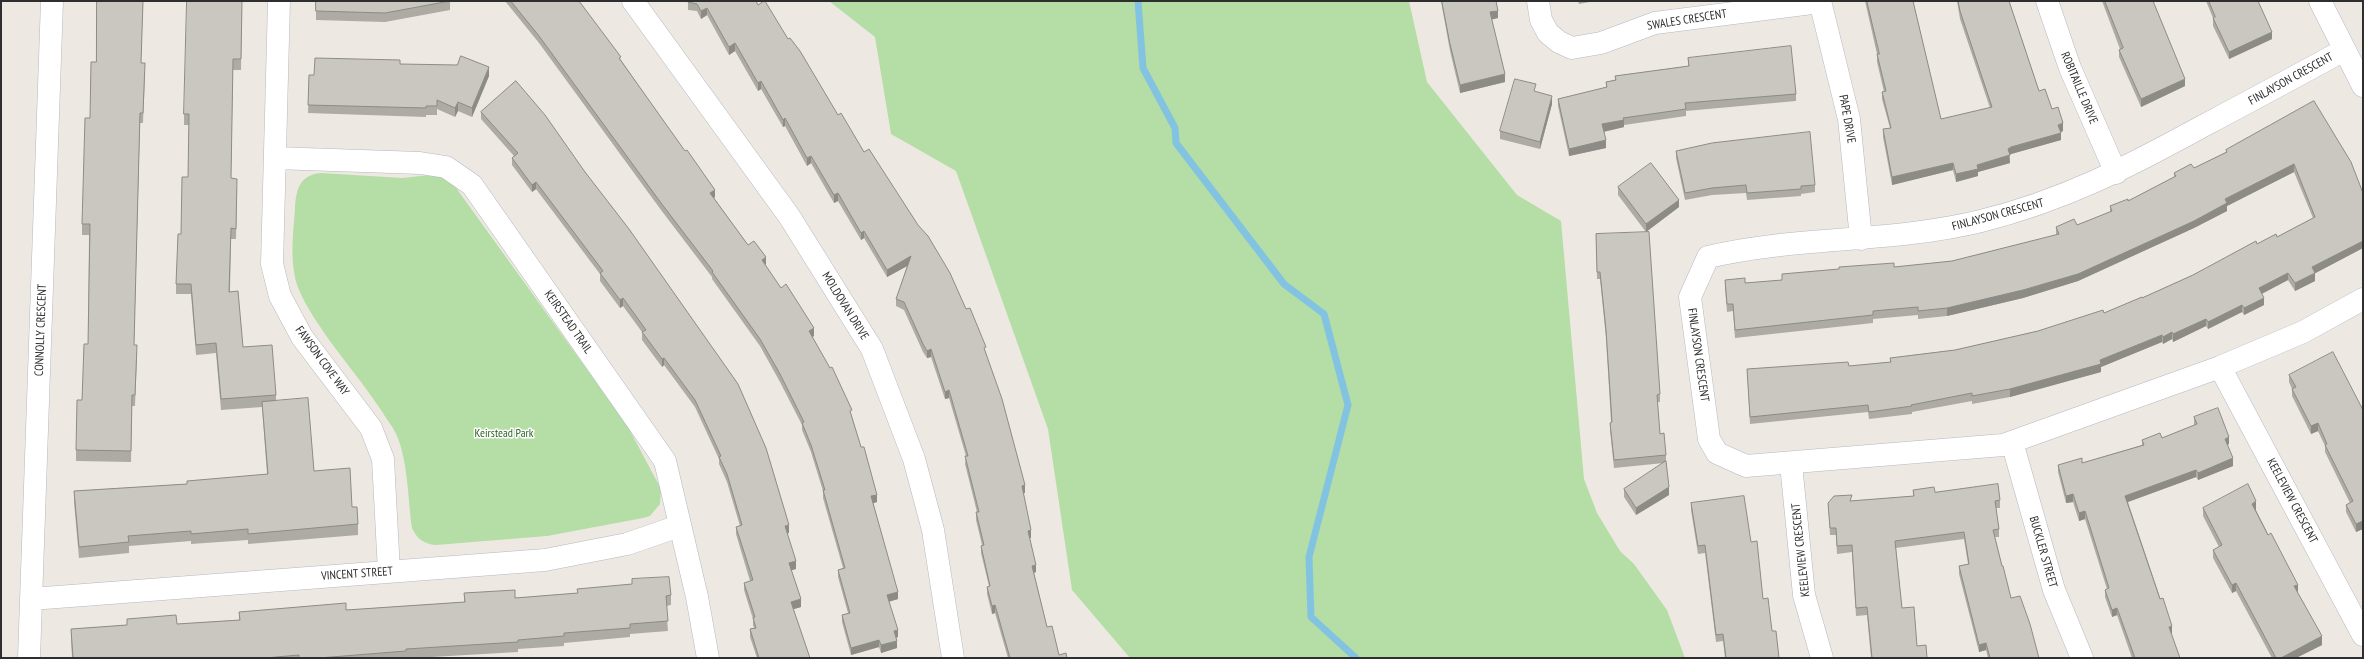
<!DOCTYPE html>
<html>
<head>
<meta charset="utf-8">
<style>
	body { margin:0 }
	#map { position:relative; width:2364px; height:659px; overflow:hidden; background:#ede9e2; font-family:"PT Sans Narrow",sans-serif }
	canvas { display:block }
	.frame { position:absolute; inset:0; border:2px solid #2e2e2e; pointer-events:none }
</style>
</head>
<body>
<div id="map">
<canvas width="2364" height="659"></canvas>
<div class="frame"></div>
</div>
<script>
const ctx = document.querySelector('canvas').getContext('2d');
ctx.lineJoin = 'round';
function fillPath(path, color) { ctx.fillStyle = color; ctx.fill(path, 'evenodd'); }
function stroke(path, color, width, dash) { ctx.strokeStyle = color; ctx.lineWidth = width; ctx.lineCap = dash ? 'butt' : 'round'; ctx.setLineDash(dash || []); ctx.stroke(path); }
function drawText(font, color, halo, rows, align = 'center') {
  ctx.font = font + ' "PT Sans Narrow",sans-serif'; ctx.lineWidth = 3; ctx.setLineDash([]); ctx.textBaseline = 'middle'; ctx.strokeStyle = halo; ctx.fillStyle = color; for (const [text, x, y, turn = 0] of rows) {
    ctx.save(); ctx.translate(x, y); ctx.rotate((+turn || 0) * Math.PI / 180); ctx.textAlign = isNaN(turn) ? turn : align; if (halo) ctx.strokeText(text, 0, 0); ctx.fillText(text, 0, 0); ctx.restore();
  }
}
fillPath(new Path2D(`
	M829 1H1409L1427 82 1517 195 1561 221 1584 479 1597 513 1620 551 1634 564 1667 610 1685 658H1130L1072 590 1048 429 956 171 891 134 875 37Z
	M321 173 402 178 431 175 439 176 454 185 627 425 661 489 660 504 650 516 643 518 547 536 436 545C424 544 417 539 412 528 408 500 408 462 397 436 394 428 387 420 383 413 358 374 317 331 299 290 289 265 293 235 295 209 296 190 299 175 321 173Z`), '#b5dda6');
stroke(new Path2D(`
	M1138 1 1143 68 1175 128 1176 143 1284 284 1324 314 1348 405 1309 557 1311 617 1356 658`), '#83c3e2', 7);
const minor = new Path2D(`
	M279 1 272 264 280 296 302 337 371 428 383 459 389 572
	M633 1 789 216 872 349 914 459 933 530 953 658
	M1538 1 1541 20 1548 33 1559 42 1572 48 1601 43 1655 23 1820 2
	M1820 1 1849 119 1861 239
	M2047 1 2070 68 2116 173
	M2320 1 2363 86
	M2344 50C2297 76 2250 101 2203 126 2128 167 2065 200 1981 221 1891 243 1797 236 1708 257L1690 297 1709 439 1717 453 1746 466 2003 445 2220 367 2303 332 2363 299
	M275 158 420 163 446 167 472 185 665 461 697 597 708 658
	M2220 367 2363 635
	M2012 442 2054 590 2082 658
	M1791 464 1804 595 1822 658
	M31 599 545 560 627 544 679 526
	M29 658 52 1`);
stroke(minor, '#b6b7c0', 23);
stroke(minor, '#fff', 22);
fillPath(new Path2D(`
	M97 1H143L141 63 145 74 143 123H140L134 345 137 356 135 406H132L131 462 76 461V450L82 400 88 344 89 235H82V224L96 62Z
	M242 1 241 70H233L231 178 237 189 236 239H231L230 292 243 347 276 395V401L314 471 352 507 358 524V535L248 544V540L191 544V541L129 546V553L79 558 74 502V491L187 484 267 474 262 407 221 410 216 353 196 355 191 294H176V284L181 234 188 177 189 125H184V114Z
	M316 1H450V10L385 22 316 20Z
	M505 1H579L621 60 715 197 714 198 748 245 766 264 765 265 814 336 812 337 852 417 877 502 873 503 898 599 889 602 898 637 896 638 897 648 881 653 879 647 851 655 842 622V615L848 613 838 577V570L843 568 823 498V491L811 452 802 430V425L780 382 760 346 712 279V277L661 210 539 43Z
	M1441 1H1496L1498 18 1491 19 1505 82 1460 93 1450 51Z
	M1578 1H1595L1579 4Z
	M1865 1H1913L1941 119 1990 108 1960 19 1957 1H2009L2039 91 2052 109 2063 131 2061 132V140L2011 154 2010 155V163L1978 172V176L1956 182 1953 170 1892 185 1883 137V129L1890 128 1882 99V92H1884L1877 62V54Z
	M2102 1H2153L2185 86 2141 107 2119 57V50L2120 49Z
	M2206 1H2258L2272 39 2229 59 2213 26V18Z
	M688 2 758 5 788 39 838 115 864 152 986 353 1025 493H1023L1031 538H1030L1036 572 1034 573 1047 627 1059 655 1067 658H1008L995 613 992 614 987 594V587L989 586 981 553V546L982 545 976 520V512H977L965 464 966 456 949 398 945 399 931 357 927 358 923 352 904 310 896 306V299L907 266 887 277 864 238 861 240 838 201 834 203 811 163 807 166 785 126 783 127 761 89 758 91 735 51 729 55 707 15 701 19 697 11 688 10Z
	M1688 58 1796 94V101L1686 111V116L1624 125V127L1604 132 1606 148 1569 156 1558 106V99L1606 88V82L1615 80V76L1688 66Z
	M400 64 489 76 472 117 458 111 455 117 437 109V115H426V117L308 113 309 75H314Z
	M516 81 789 533H787L796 569 791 570 801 607 793 609 810 658H757L750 637V629L754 628 753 625V619L744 590V583L750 581 736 534V527L740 526 727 482 719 464V459L695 407 664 365 662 367 642 340V332L623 306 620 308 600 281V274L536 189 532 192 512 165V158L514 156 481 119V112Z
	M1536 92 1552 104 1540 149 1500 139V131Z
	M2314 101 2363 248 2315 273V281L2295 291 2288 280 2262 294 2264 305 2244 315 2242 312 2208 329 2206 326 2173 342 2172 339 2163 344 2162 342 2101 367V372L2010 397 1972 404V401L1912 412V414L1869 419 1868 412 1750 424 1747 369 1849 366 1890 362V358L1955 350 2038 331 2104 313 2142 298 2193 275 2257 244 2277 237 2313 218 2294 172 2227 206V211L2194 228 2078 281 2023 298 1947 316 1918 319V315L1873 319V323L1735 338 1733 311 1727 312 1725 288V280L1745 283 1782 280V274L1894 267 1952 261 2056 235V227L2077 225 2110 212V206L2128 201 2174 177V173L2194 168 2226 152V150Z
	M1676 151 1815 185V192L1801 194V196L1747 200 1746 193 1712 195 1685 200 1676 158Z
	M1618 187 1679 207 1646 232 1618 195Z
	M1596 234 1660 394V402H1657L1660 434 1666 455V462L1669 495 1636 515 1624 497V489L1664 463 1614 468 1610 430V423L1611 422 1606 338 1600 279H1597Z
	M2289 375 2363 410V529L2356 532 2346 512V505L2350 503 2325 452V446L2318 431 2311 434 2292 396V389L2289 382Z
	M2194 417 2229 444 2227 445 2233 466 2198 480 2196 477 2128 502 2172 633 2171 634 2180 658H2132L2117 615 2112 617 2105 597V590L2107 589 2085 519 2079 521 2073 502 2066 503 2058 472V465L2082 463 2142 445V440L2162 438 2194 425Z
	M1913 490 1935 492 2000 500V508H1996L1999 529V537H1995L2002 566 2011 598 2039 658H1988L1986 650 1979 652 1959 574V566L1968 564 1964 539 1896 548 1902 608 1917 646 1927 658H1871L1867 615 1856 616 1852 552 1837 554 1836 535H1830L1828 503 1913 496Z
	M1691 503 1751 542 1763 599 1772 631 1779 658H1725L1723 641 1716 642 1705 553 1698 554 1691 510Z
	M2203 508 2256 510 2298 593 2322 645 2296 658H2272L2236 591 2232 593 2213 558V550L2219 547 2203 516Z
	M632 579 671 595V605L666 606 668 631 630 634V637L564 643V646L518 649V652L415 658H72L71 639V629L127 625V619L177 624 239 620V612L346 610 464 602V593L515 598 577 593 632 584Z`), '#aeaba5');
fillPath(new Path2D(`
	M707 8V15L701 19V11Z
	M1498 11V18L1490 20V12Z
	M2272 32V39L2229 59V52Z
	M735 43V51L729 55V47Z
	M489 67V76L472 117V108Z
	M1505 74V82L1460 93V85Z
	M2185 79V86L2141 107V99Z
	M761 81V89L758 91V83Z
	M1552 96V104L1540 149V142Z
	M458 102V111L455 117V108Z
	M785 118V126L783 127V120Z
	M1624 120V127L1602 132V124Z
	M2063 123V131L2058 133V125Z
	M2061 133V140L2011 154 2009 156 2010 163 1978 172V176L1956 182V174L2008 149 2011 147Z
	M1606 140V148L1569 156V149Z
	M811 156V163L807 166V158Z
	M1953 163V170L1892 185V177Z
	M2294 164V172L2227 206V211L2194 228 2078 281 2023 298 1947 316V308L2225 199Z
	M536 182V189L532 192V185Z
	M715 190V197L710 201V193Z
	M838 193V201L834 203V195Z
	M1679 200V207L1646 232V224Z
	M864 231V238L861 240V233Z
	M2363 241V248L2312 275V267Z
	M911 256V264L887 277V270Z
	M766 257V264L762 267V260Z
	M2288 273V280L2259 295V288Z
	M2315 273V281L2295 291V283Z
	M623 298V306L620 308V300Z
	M2264 298V305L2244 315V308Z
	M2242 305V312L2208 329V322Z
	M2206 319V326L2173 342V334Z
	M814 328V336L809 339V331Z
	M2172 332V339L2163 344V337Z
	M2162 335V342L2101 367V372L2010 397V389L2100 360Z
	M931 349V357L927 358V351Z
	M664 358V365L662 367V359Z
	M949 390V398L945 399V392Z
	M2318 423V431L2311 434V426Z
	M2229 437V444L2225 446V439Z
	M2233 458V466L2198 480V473Z
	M2196 470V477L2125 503V496Z
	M1025 485V493L1022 494V486Z
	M1669 487V495L1636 515V508Z
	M2073 494V502L2066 503V496Z
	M877 495V502L871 504V496Z
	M2256 501V510L2252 512V504Z
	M2085 511V519L2079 521V513Z
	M2363 521V529L2356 532V524Z
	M789 525V533L785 534V526Z
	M1031 530V538H1028V531Z
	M796 561V569L789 571V563Z
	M1036 565V572L1032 573V566Z
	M2236 583V591L2232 593V585Z
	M2298 585V593L2294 586Z
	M898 592V599L887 602V595Z
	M801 599V607L791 610V602Z
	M995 605V613L992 614V606Z
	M2117 608V615L2112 617V610Z
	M2172 626V633L2169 634V627Z
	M898 630V637L894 638V631Z
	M2322 636V645L2296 658H2281Z
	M879 640V647L851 655V648Z
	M897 641V648L881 653V645Z
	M1986 643V650L1979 652V645Z`), '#8d8b86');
const building = new Path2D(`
	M97 1H143L141 63H145L143 113H140L134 345H137L135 395H132L131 451 76 450 77 400H82L84 344H88L90 224H82L85 118H90L91 62H96Z
	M187 1H242L241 59H233L231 178 237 179 236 229 231 228 229 292 238 291 243 347 272 345 276 395 221 399 216 343 196 345 191 284H176L178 234H181L182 177H188L189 114H184Z
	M316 1H450L385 13 316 11Z
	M511 1H579L621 57 619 58 685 151 687 150 715 190 710 193 748 245 754 241 766 257 762 260 781 288 786 284 814 328 809 331 830 368 832 367 852 410 850 411 861 447H864L877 495 871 496 898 592 887 595 898 630 894 631 897 641 881 645 879 640 851 648 842 615 850 613 838 570 845 568 823 490H825L811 445 802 423 804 422 780 374 760 339 712 272 713 271 661 203 539 36Z
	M688 1H756L758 5 764 1H765L788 39 790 38 800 51 838 115 841 113 864 152 869 149 918 225 928 236 950 273 966 309 970 308 986 347 984 348 1002 399 1025 485 1022 486 1031 530 1028 531 1036 565 1032 566 1047 627 1052 626 1059 655 1066 653 1067 658H1010L995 605 992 606 987 587 990 586 981 546 984 545 976 512H979L965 456H968L949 390 945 392 931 349 927 351 923 344 904 302 896 299 911 256 887 270 864 231 861 233 838 193 834 195 811 156 807 158 785 118 783 120 761 81 758 83 735 43 729 47 707 8 701 11 697 4 688 2Z
	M1442 1H1496L1498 11 1490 12 1505 74 1460 85 1450 44Z
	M1867 1H1913L1941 119 1992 107 1960 11 1958 1H2009L2039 91 2045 89 2052 109 2058 107 2063 123 2058 125 2061 133 2011 147 2008 149 2010 155 1977 165 1978 169 1956 174 1953 163 1892 177 1883 129 1891 128 1882 92 1886 91 1877 54H1879Z
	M2105 1H2153L2185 79 2141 99 2119 50 2123 48Z
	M2209 1H2258L2272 32 2229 52 2213 18 2215 17Z
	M1791 46 1796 94 1685 103 1686 109 1623 118 1624 120 1602 124 1606 140 1569 149 1558 99 1607 87 1606 82 1616 80 1615 76 1689 66 1688 58Z
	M461 56 489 67 472 108 458 102 455 108 437 100V106H426V108L308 105 309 75H314L315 58 400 60V64L457 65Z
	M1515 79 1536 84 1534 91 1552 96 1540 142 1500 131Z
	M516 81 545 115 585 172 629 229 738 384 766 448 789 525 785 526 796 561 789 563 801 599 791 602 810 658H759L750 629 756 628 753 618 755 617 744 583 753 580 736 527 742 525 727 474 719 457 721 456 695 400 664 358 662 359 642 332 646 330 623 298 620 300 600 273 603 271 536 182 532 185 512 158 518 153 481 112Z
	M2314 101 2351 162 2363 193V241L2312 267 2315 273 2295 283 2288 273 2259 288 2264 298 2244 308 2242 305 2208 322 2206 319 2173 334 2172 332 2163 337 2162 335 2100 360 2101 364 2010 389 1972 396V393L1911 405 1912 406 1869 412 1868 405 1750 417 1747 369 1848 362 1849 366 1891 362 1890 358 1955 350 2038 331 2103 310 2104 313 2142 297V298L2193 275 2256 241 2257 244 2276 234 2277 237 2315 217 2294 164 2225 199 2227 203 2194 221 2078 274 2023 290 1947 308 1918 311V307L1873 311V315L1735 330 1733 304H1727L1725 280 1745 278V283L1782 280V274L1839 269V267L1894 263V267L1952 261 2059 234 2056 227 2074 219 2077 225 2112 211 2110 206 2128 199V201L2176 176 2174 173 2191 164 2194 168 2227 152 2226 150Z
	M1810 132 1815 185 1801 186V189L1747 193 1746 185 1712 188 1685 193 1676 151 1712 143Z
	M1651 163 1679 200 1646 224 1618 187Z
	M1649 232 1660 394 1657 395 1660 434 1664 433 1666 455 1614 460 1610 423 1612 422 1606 330 1600 272H1597L1596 234Z
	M2333 352 2363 410V521L2356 524 2346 505 2353 501 2325 445 2327 444 2318 423 2311 426 2292 389 2296 387 2289 375Z
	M308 398 314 471 350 468 352 507H357L358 524 248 534V529L191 534V531L128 536 129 542 79 547 74 491 187 484V481L268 474 262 402Z
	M2218 408 2229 437 2225 439 2233 458 2198 473 2196 470 2125 496 2160 599 2163 598 2172 626 2169 627 2180 658H2135L2117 608 2112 610 2105 590 2109 588 2085 511 2079 513 2073 494 2066 496 2058 465 2082 458V463L2144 445 2142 440 2160 433 2162 438 2197 424 2194 417Z
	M1666 461 1669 487 1636 508 1624 489Z
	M1998 484 2000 500 1995 501 1999 529 1993 530 2002 566H2003L2011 598 2020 596 2030 624 2039 658H1990L1986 643 1979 645 1959 566 1969 564 1964 532 1895 541 1902 608 1914 607 1917 646 1926 645 1927 658H1872L1867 607 1856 608 1852 545 1837 546 1836 528H1830L1828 503 1834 496 1852 495 1850 501 1914 496 1913 490 1934 487 1935 492Z
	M2248 484 2256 501 2252 504 2268 535 2271 533 2298 585 2294 586 2322 636 2281 658H2276L2236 583 2232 585 2213 550 2222 545 2203 508Z
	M1744 496 1751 542 1757 541 1763 599 1768 598 1772 631H1776L1779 658H1726L1723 634 1716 635 1705 545 1698 546 1691 503Z
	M669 577 671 595 666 596 668 621 630 624V628L564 633V636L518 640V642L406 649V651L319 658H299V655L265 658H73L71 629 127 625V619L176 615 177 624 240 620 239 612 346 603V610L465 602 464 593 515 590V598L578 593 577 589 632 584V579Z`);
fillPath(building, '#cac7c0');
stroke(building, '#8d8b86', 1);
drawText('12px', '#2e2e2e', '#fff', [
	["SWALES CRESCENT",1687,20,-9],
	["FINLAYSON CRESCENT",2291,79,-29],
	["ROBITAILLE DRIVE",2079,88,67],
	["PAPE DRIVE",1847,119,80],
	["FINLAYSON CRESCENT",1998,215,-15],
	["MOLDOVAN DRIVE",845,306,58],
	["KEIRSTEAD TRAIL",568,322,55],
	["CONNOLLY CRESCENT",41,330,-88],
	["FINLAYSON CRESCENT",1698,355,82],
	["FAWSON COVE WAY",322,361,54],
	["KEELEVIEW CRESCENT",2292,501,62],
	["KEELEVIEW CRESCENT",1801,550,-96],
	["BUCKLER STREET",2043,552,74],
	["VINCENT STREET",357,574,-4]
]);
drawText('12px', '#2e6425', '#fff', [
	["Keirstead Park",504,434]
]);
</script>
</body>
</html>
